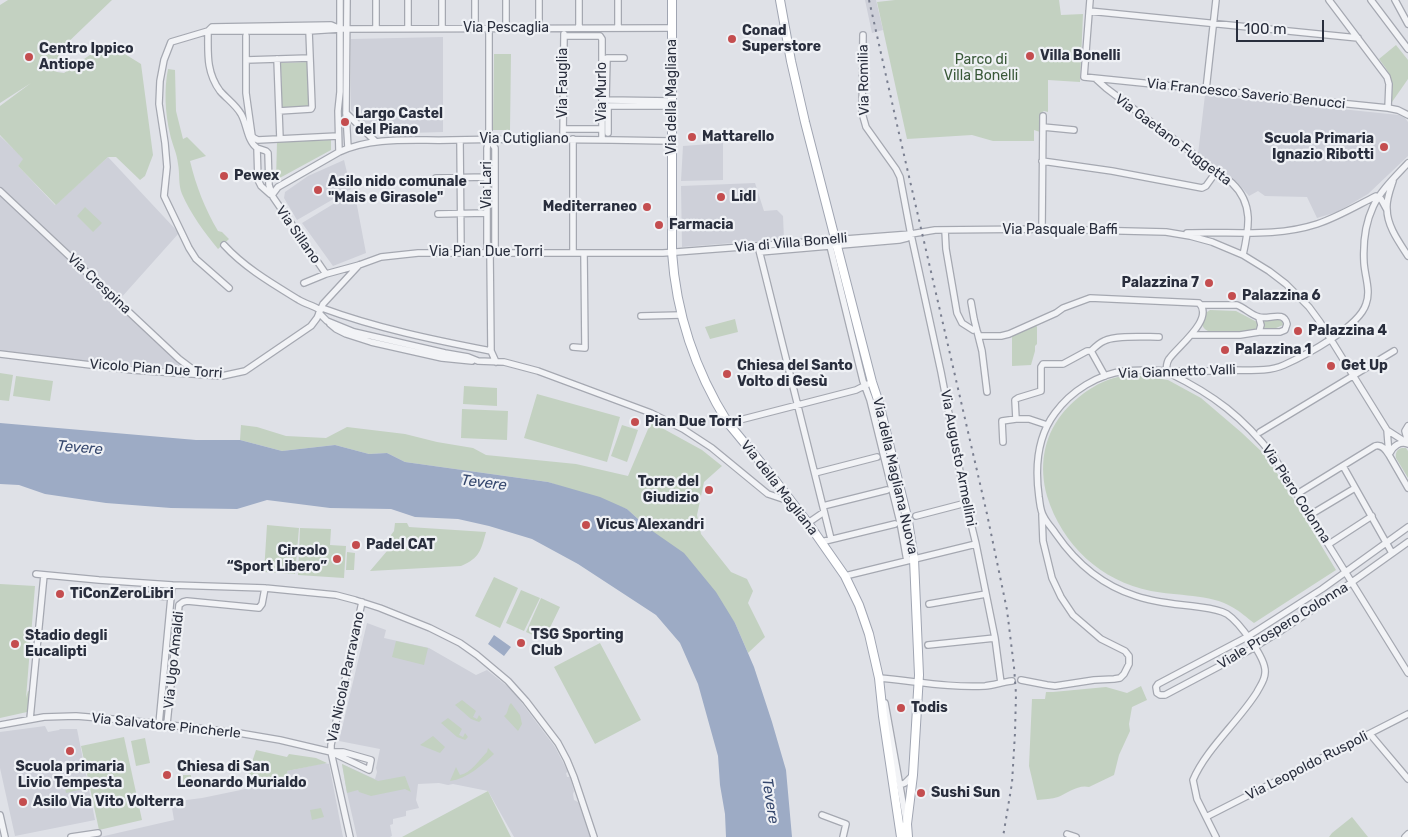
<!DOCTYPE html>
<html>
<head>
<meta charset="utf-8">
<style>
	body { margin:0 }
	#map { position:relative; width:1408px; height:837px; overflow:hidden; background:#dfe1e7; font-family:Rubik,sans-serif }
	canvas { display:block }
	.scale { position:absolute; left:1236px; top:20px; width:88px; height:22px; box-sizing:border-box; border:2px solid #292e3d; border-top:0; padding-left:6px; font-size:15px; line-height:18px; white-space:nowrap; color:#292e3d; -webkit-text-stroke:4px #eff1f5; paint-order:stroke }
</style>
</head>
<body>
<div id="map">
<canvas width="1408" height="837"></canvas>
<div class="scale">100 m</div>
</div>
<script>
const ctx = document.querySelector('canvas').getContext('2d');
ctx.lineJoin = 'round';
function fillPath(path, color) { ctx.fillStyle = color; ctx.fill(path, 'evenodd'); }
function stroke(path, color, width, dash) { ctx.strokeStyle = color; ctx.lineWidth = width; ctx.lineCap = dash ? 'butt' : 'round'; ctx.setLineDash(dash || []); ctx.stroke(path); }
function drawText(font, color, halo, rows, align = 'center') {
  ctx.font = font + ' Rubik,sans-serif'; ctx.lineWidth = 4.5; ctx.setLineDash([]); ctx.textBaseline = 'middle'; ctx.strokeStyle = halo; ctx.fillStyle = color; for (const [text, x, y, turn = 0] of rows) {
    ctx.save(); ctx.translate(x, y); ctx.rotate((+turn || 0) * Math.PI / 180); ctx.textAlign = isNaN(turn) ? turn : align; if (halo) ctx.strokeText(text, 0, 0); ctx.fillText(text, 0, 0); ctx.restore();
  }
}
fillPath(new Path2D(`
	M865 0H876L883 30 872 33Z
	M443 37V132L377 134 351 110V39Z
	M1205 95 1399 115 1405 118 1408 122V156L1368 194 1337 212 1317 218 1307 197 1265 196 1258 191 1249 196 1237 182 1198 154Z
	M0 136 24 159 18 166 55 205 108 157 179 233 120 299 186 360 183 376 91 368 0 357Z
	M723 143V180L681 181 683 146Z
	M344 160 351 189 297 220 284 198 285 192 308 176Z
	M755 183 764 211 777 210 783 216 784 239 682 247 681 186Z
	M355 195 366 253 333 266 302 223 335 203Z
	M367 623 386 630 384 638 429 648 476 675 487 670 512 690 555 747 568 772 566 773 567 777H570L574 791 573 794 574 800 578 802 591 837H514L488 791 453 784 448 785 439 783 418 784 416 800 419 808 406 811V816L393 819V824L390 825 392 836 390 837H357L347 793 342 764 375 779 377 772 376 768 380 749 339 741Z
	M45 726 48 732 59 730 60 729H77L95 820 15 836 0 768V732Z
	M324 763 329 764 343 837H100L174 820 171 802 202 798 289 780 287 771Z`), '#ced0d9');
fillPath(new Path2D(`
	M8 0H112L61 49 56 65 52 68 57 72 64 73 107 43 141 64 153 155 145 176 140 180 116 157H108L56 205 18 166 23 159 0 135V106L31 83 0 103V5Z
	M895 0H1059L1061 15 1083 14 1080 82 1048 80V112L1044 111 1040 114V132L1034 130V141H993L972 135 907 139 877 2Z
	M1396 45 1408 60V79L1392 102C1393 81 1393 77 1379 59Z
	M494 54H511L510 130H493Z
	M309 62 310 107 282 108 281 63Z
	M168 69 175 70 176 111 183 139 187 137 206 156 190 161C196 186 205 209 218 231L222 232 229 239 218 249C204 232 191 214 182 194 178 184 180 174 178 164 177 153 172 144 170 134 165 113 164 89 168 69Z
	M331 140V150L276 180 277 142Z
	M85 207 102 223 93 232 77 216Z
	M1210 310 1236 311 1257 322 1258 323V327C1248 335 1221 332 1208 331 1200 327 1202 321 1204 314Z
	M735 319 738 332 710 339 705 327Z
	M1276 319 1282 321 1283 325 1276 328 1264 329V322L1265 320Z
	M1036 325 1037 327V344L1035 346V351L1031 365 1012 366V335Z
	M0 373 13 375 9 401 0 400Z
	M16 376 53 381 50 401 13 396Z
	M1141 376 1168 380 1201 398 1242 433 1262 452 1281 479 1336 570 1254 623C1247 618 1240 611 1232 607 1211 594 1176 596 1151 591 1101 581 1062 545 1047 496 1039 467 1043 438 1062 414 1076 397 1096 382 1118 377 1125 376 1133 376 1141 376Z
	M464 386 497 388V406L463 404Z
	M537 394 620 417 607 462 524 438Z
	M462 409 508 411 507 440 461 438Z
	M651 422 702 450 722 466 704 482 697 515 701 534 731 572 747 579 753 591 748 603 765 637 748 653 735 623 648 528 627 509 548 482 405 462 387 453 369 454 335 445 282 451 240 440 241 425 257 427 286 436 326 438 347 427 405 434 437 442 473 448 486 455 576 464 628 476Z
	M622 425 638 430 627 462 611 456Z
	M1402 448H1406L1408 451V478L1396 458C1395 453 1397 449 1402 448Z
	M395 523H407L409 527 486 532C481 550 480 558 461 566L370 571 387 551 390 545 391 535 394 531Z
	M267 525 299 528 295 574 264 572Z
	M300 528 331 529 330 545 346 546 344 578 298 575Z
	M347 552 355 553 354 570H346Z
	M494 577 518 588 500 628 475 616Z
	M0 584 35 586 26 698 28 691 31 692 27 712 0 718Z
	M521 590 540 598 524 631 506 623Z
	M541 598 560 607 544 640 526 632Z
	M396 641 428 648 424 665 392 657Z
	M600 643 641 720 595 744 554 667Z
	M1141 686 1147 700 1132 707 1129 724 1130 731 1119 755 1114 775 1089 787C1079 784 1067 793 1058 797 1052 799 1044 799 1037 800L1029 766 1032 699H1045L1046 692H1053L1106 687 1127 693Z
	M462 700 476 711 473 717 477 719 479 715 482 719 479 722 471 719 455 705Z
	M511 703 520 715 522 724 518 731 504 716C509 713 507 707 511 703Z
	M448 718 462 729 459 735 463 737 465 733 468 737 465 740 457 737 441 723Z
	M433 736 445 747 440 753 420 745Z
	M124 737 142 820 99 830 81 746Z
	M145 738 150 763 136 766 131 741Z
	M488 748 494 754C482 765 467 779 450 781L456 767 460 775C471 773 479 760 487 752Z
	M256 750 287 757 289 754 316 758 327 763 287 771 289 780 267 784V780L256 783 254 777H247Z
	M342 764 378 781 405 776 411 792 405 789 371 796 359 792 358 790 347 793Z
	M183 775H191V789L183 788Z
	M85 778 87 788 66 793 64 783Z
	M488 791 511 837H402Z
	M321 808 324 817 312 820 310 810Z
	M1352 817 1368 837H1329L1332 833Z`), '#c3d1c1');
fillPath(new Path2D(`
	M0 423 196 440H240L282 451 335 445 369 454 387 453 405 462 548 482 600 497 627 509 648 528 684 553 716 592 735 623 754 667 772 722 786 770 792 837H726L725 814 720 785 718 756 698 684 680 643 656 615 578 564 532 539 489 526 458 519 415 517 391 509 330 508 267 500 237 509 171 508 106 503 45 494 19 485 0 484Z
	M494 635 511 647 504 656 488 644Z`), '#9dabc5');
const minor = new Path2D(`
	M347 0 346 113 348 148
	M442 0V28
	M475 0V28
	M506 0V28
	M579 0V27
	M618 0V28
	M1090 0 1084 77 1388 108 1398 110 1408 115
	M1329 0 1387 77 1389 84 1388 108
	M1371 0 1408 49
	M1395 0 1408 24
	M1089 11 1358 38
	M539 27V0
	M408 28V0
	M376 29V0
	M208 31 212 27 331 25 338 28
	M208 31C208 53 206 72 220 91 227 99 236 105 241 114 247 124 247 141 257 148
	M863 35 862 113 866 127 896 169 900 177 910 230 941 372 966 503 976 544 995 638 1001 683
	M246 36V93L252 136 254 138 258 140 338 136
	M564 36H600L602 39V140
	M624 58H607L606 100 672 101
	M277 59 280 139
	M246 60 310 58
	M1096 79 1106 88 1232 183C1254 204 1249 228 1243 255
	M1206 90 1216 0
	M279 111 311 109 312 107 309 31
	M346 113 375 141
	M1043 127 1074 130
	M563 129H602
	M608 133V106H672
	M489 139 495 148V252
	M563 139 564 34
	M460 140 461 252
	M257 148 266 151 268 153 269 185 273 197 326 274
	M257 148 258 180 261 186 270 194
	M339 152 338 111 340 92V0
	M1042 161 1112 171 1202 188 1206 186 1216 172
	M436 178 487 177
	M1393 181C1390 190 1386 200 1387 209 1387 226 1399 242 1408 256
	M0 191 179 359 199 374
	M272 195 278 187 339 152C374 136 414 141 452 140 525 138 598 140 672 141
	M438 214 487 213
	M1042 229 1043 116
	M945 230 946 249 957 313 962 323 973 330
	M1187 233C1231 231 1274 238 1317 224 1338 217 1356 206 1376 196L1381 199 1387 210
	M836 239 830 246 863 381 870 400 900 522 907 561
	M224 245C245 268 273 284 299 300 306 304 314 306 320 310
	M758 246 831 539
	M487 252V148L489 139V28
	M490 252 491 351 496 362
	M760 252 899 240 907 238 911 234
	M573 253V139
	M304 283 326 274 359 265 381 257 418 253H663L911 234 935 230 1042 229 1166 232 1190 236 1212 242 1243 255 1269 271 1286 284 1309 307 1320 322 1387 430 1389 455 1408 488
	M229 288 196 259 189 248 164 196 167 167 165 143 159 104 160 81 164 60 171 42 208 31H309L340 29 672 28
	M971 302 974 319 982 351 987 392
	M322 308C376 328 434 340 491 351
	M319 313 327 321 354 332 445 353 468 357 478 361 504 362 538 371 651 413 683 429 712 448 768 494 792 502
	M641 316 681 315
	M330 324 336 329 346 334 371 342 442 358 472 361
	M977 331 979 336H1001L1009 334 1056 313 1063 308 1090 298 1199 303C1215 319 1177 347 1169 359 1166 363 1167 367 1166 371
	M1259 332 1261 325 1259 318
	M1192 335H1240L1259 332H1280L1285 330 1287 324C1284 310 1269 320 1259 317 1251 315 1245 308 1237 305H1202
	M573 347 585 348 584 253
	M0 354 132 370 222 376 245 371 311 326 317 318 323 304 359 265
	M1169 373C1214 395 1243 417 1274 457L1408 673
	M1105 376 1091 351C1095 347 1099 343 1104 341 1115 335 1145 337 1159 337
	M1016 419H1029L1047 425
	M728 423 856 390 868 384
	M1408 426 1405 431 1408 442
	M1387 430 1407 443
	M1260 432 1394 351
	M1003 442 1002 421 1016 419 1015 400 1018 398 1041 391V367L1043 364H1063L1087 351H1091
	M1390 453C1393 446 1400 441 1408 444
	M1343 466 1392 553
	M815 473 877 457
	M1297 494 1375 446C1382 444 1386 450 1389 455
	M823 506 887 490
	M1310 515 1355 488
	M916 516 966 503
	M808 523 824 512
	M1408 527 1322 589 1247 637 1158 684 1156 687 1157 693 1160 695H1165L1248 651 1282 630 1324 602 1408 542
	M821 542 895 524
	M1329 544 1372 516
	M36 574 99 580 172 585 265 588 336 595 355 600 380 608 430 628 460 643 477 655 508 681 526 701 558 743 567 760 574 777 594 837
	M845 576 976 544
	M108 592 171 597 172 585
	M929 604 986 594
	M928 645 995 638
	M880 679 879 678C914 681 950 688 985 686 994 685 1003 682 1012 681
	M1021 680 1047 685 1055 686 1094 680 1114 679 1120 678 1124 674 1129 664V656L1125 651 1101 639 1073 615 1061 597 1052 578 1043 541 1042 515
	M885 703 906 820
	M30 719 44 575
	M159 724 171 597
	M167 724 179 605 183 602 187 601 259 608 262 604 265 588
	M0 725 44 717 76 716 124 720 233 732 280 740 331 752 369 770 371 760 343 752H331
	M1370 734 1408 779
	M900 785 905 783 913 775
	M0 815 5 837
	M822 815 846 824 843 837
	M1206 817 1408 714
	M1067 834 1076 837
	M71 837 98 833
	M350 837 331 752V745L362 602
	M1216 837 1197 799 1193 780C1206 749 1239 721 1257 692 1260 686 1265 680 1265 673 1267 659 1239 622 1227 614 1216 608 1203 608 1192 606 1173 604 1154 602 1136 596 1101 585 1076 563 1056 534 1052 528 1047 523 1044 517 1040 511 1040 503 1039 497 1035 468 1037 437 1055 413 1071 391 1098 374 1125 371 1142 369 1159 371 1176 371 1195 372 1214 371 1233 370 1250 370 1269 372 1284 365 1306 355 1359 327 1366 304 1371 291 1365 277 1364 263 1363 245 1365 224 1373 207 1380 191 1396 176 1408 163
	M1405 837 1408 834`);
const major = new Path2D(`
	M672 0V252C676 313 696 372 728 423L771 475 808 523 845 576 859 605 869 634 879 678 883 716 901 837
	M780 0 791 61 805 122 872 382 879 403 908 521 914 559 919 675 913 775 907 824 908 837`);
stroke(minor, '#a5a8b1', 8);
stroke(major, '#a0a5b2', 10);
stroke(minor, '#f2f3f6', 5.5);
stroke(major, '#fff', 8);
stroke(new Path2D(`
	M869 0 898 129 987 514 1007 610 1014 667 1016 694 1015 733 1012 783 1003 837`), '#7a7f90', 2, [2.5, 5]);
for (const [x, y, r, color] of [
	[732,39,5,"#c44d4f"],
	[1030,56,5,"#c44d4f"],
	[29,57,5,"#c44d4f"],
	[345,122,5,"#c44d4f"],
	[692,137,5,"#c44d4f"],
	[1384,147,5,"#c44d4f"],
	[224,176,5,"#c44d4f"],
	[318,190,5,"#c44d4f"],
	[721,197,5,"#c44d4f"],
	[647,207,5,"#c44d4f"],
	[659,225,5,"#c44d4f"],
	[1209,283,5,"#c44d4f"],
	[1232,296,5,"#c44d4f"],
	[1298,331,5,"#c44d4f"],
	[1225,350,5,"#c44d4f"],
	[1331,366,5,"#c44d4f"],
	[727,374,5,"#c44d4f"],
	[635,422,5,"#c44d4f"],
	[709,490,5,"#c44d4f"],
	[586,525,5,"#c44d4f"],
	[356,545,5,"#c44d4f"],
	[337,559,5,"#c44d4f"],
	[60,594,5,"#c44d4f"],
	[521,643,5,"#c44d4f"],
	[15,644,5,"#c44d4f"],
	[901,708,5,"#c44d4f"],
	[70,751,5,"#c44d4f"],
	[167,775,5,"#c44d4f"],
	[921,793,5,"#c44d4f"],
	[23,802,5,"#c44d4f"]
]) { const dot = new Path2D(); dot.arc(x, y, r, 0, 2 * Math.PI); ctx.fillStyle = color; ctx.fill(dot); stroke(dot, '#eff1f5', 2); }
drawText('14px', '#292e3d', '#eff1f5', [
	["Via Pescaglia",506,28],
	["Via Romilia",864,80,-91],
	["Via Fauglia",563,83,-90],
	["Via Murlo",602,92,-90],
	["Via Francesco Saverio Benucci",1246,94,6],
	["Via della Magliana",672,97,-90],
	["Via Cutigliano",524,139],
	["Via Gaetano Fuggetta",1173,140,37],
	["Via Lari",487,185,-90],
	["Via Pasquale Baffi",1060,230],
	["Via Sillano",298,235,55],
	["Via di Villa Bonelli",791,243,-5],
	["Via Pian Due Torri",486,252],
	["Via Crespina",99,284,43],
	["Vicolo Pian Due Torri",156,369,4],
	["Via Giannetto Valli",1177,372,-2],
	["Via Augusto Armellini",958,458,79],
	["Via della Magliana Nuova",895,476,77],
	["Via della Magliana",779,488,52],
	["Via Piero Colonna",1296,494,57],
	["Viale Prospero Colonna",1283,626,-32],
	["Via Ugo Amaldi",174,660,-84],
	["Via Nicola Parravano",346,677,-78],
	["Via Salvatore Pincherle",166,726,6],
	["Via Leopoldo Ruspoli",1307,766,-27]
]);
drawText('bold 14px', '#292e3d', '#eff1f5', [
	["Conad",742,31],
	["Superstore",742,47],
	["Centro Ippico",39,49],
	["Antiope",39,65],
	["Villa Bonelli",1040,56],
	["Largo Castel",355,114],
	["del Piano",355,130],
	["Mattarello",702,137],
	["Scuola Primaria",1374,139,"right"],
	["Ignazio Ribotti",1374,155,"right"],
	["Pewex",234,176],
	["Asilo nido comunale",328,182],
	["\"Mais e Girasole\"",328,198],
	["Lidl",731,197],
	["Mediterraneo",637,207,"right"],
	["Farmacia",669,225],
	["Palazzina 7",1199,283,"right"],
	["Palazzina 6",1242,296],
	["Palazzina 4",1308,331],
	["Palazzina 1",1235,350],
	["Chiesa del Santo",737,366],
	["Volto di Gesù",737,382],
	["Get Up",1341,366],
	["Pian Due Torri",645,422],
	["Torre del",699,482,"right"],
	["Giudizio",699,498,"right"],
	["Vicus Alexandri",596,525],
	["Padel CAT",366,545],
	["Circolo",327,551,"right"],
	["“Sport Libero”",327,567,"right"],
	["TiConZeroLibri",70,594],
	["TSG Sporting",531,635],
	["Club",531,651],
	["Stadio degli",25,636],
	["Eucalipti",25,652],
	["Todis",911,708],
	["Scuola primaria",70,767,"center"],
	["Livio Tempesta",70,783,"center"],
	["Chiesa di San",177,767],
	["Leonardo Murialdo",177,783],
	["Sushi Sun",931,793],
	["Asilo Via Vito Volterra",33,802]
], 'left');
drawText('14px', '#395838', '#eff1f5', [
	["Parco di",981,60],
	["Villa Bonelli",981,76]
]);
drawText('italic 15px', '#36486e', '#eff1f5', [
	["Tevere",80,448,5],
	["Tevere",484,483,7],
	["Tevere",770,801,81]
]);
</script>
</body>
</html>
